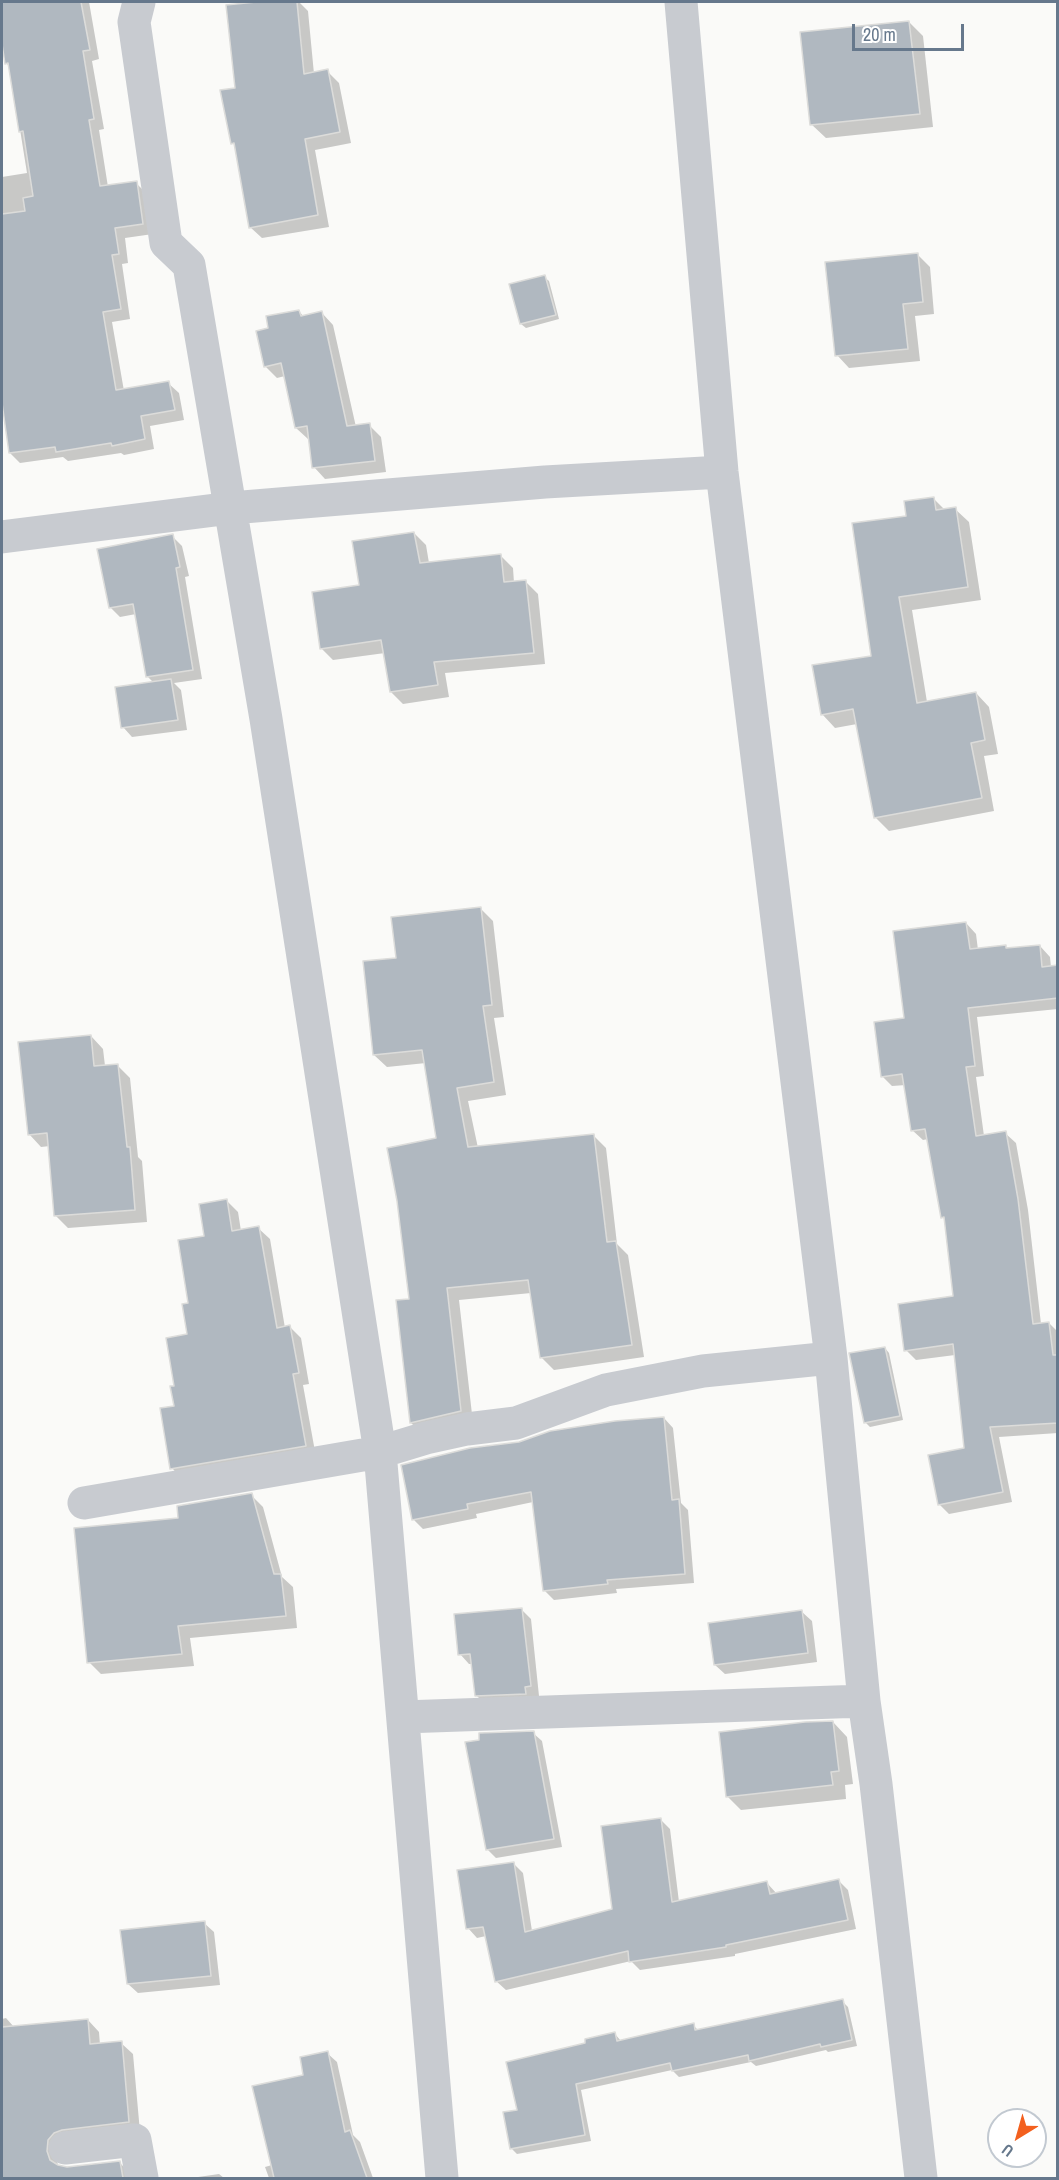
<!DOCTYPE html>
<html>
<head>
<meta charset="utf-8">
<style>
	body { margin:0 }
	#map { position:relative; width:1059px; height:2180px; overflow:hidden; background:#fafaf8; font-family:"Archivo Narrow",sans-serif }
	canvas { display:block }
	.frame { position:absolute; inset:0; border:3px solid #66788c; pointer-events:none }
	.north { position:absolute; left:987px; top:2108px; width:60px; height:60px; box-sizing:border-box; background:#fff; border:2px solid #c2c9d1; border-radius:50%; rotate:217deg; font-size:16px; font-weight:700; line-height:24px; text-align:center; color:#66788c }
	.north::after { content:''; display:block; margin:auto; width:21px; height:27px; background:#f3601e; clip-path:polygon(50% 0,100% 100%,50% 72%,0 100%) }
	.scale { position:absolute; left:852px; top:24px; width:112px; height:27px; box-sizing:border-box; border:3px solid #66788c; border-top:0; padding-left:8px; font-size:18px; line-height:21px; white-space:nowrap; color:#66788c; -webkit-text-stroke:4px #fff; paint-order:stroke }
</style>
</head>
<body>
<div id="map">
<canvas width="1059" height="2180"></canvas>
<div class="frame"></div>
<div class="north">U</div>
<div class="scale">20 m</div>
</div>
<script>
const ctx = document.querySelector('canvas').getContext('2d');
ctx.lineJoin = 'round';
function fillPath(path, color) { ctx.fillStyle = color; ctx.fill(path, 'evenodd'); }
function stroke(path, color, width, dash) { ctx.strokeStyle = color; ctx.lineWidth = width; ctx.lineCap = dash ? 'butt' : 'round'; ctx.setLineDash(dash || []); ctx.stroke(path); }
fillPath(new Path2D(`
	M2 2H89L99 59 92 61 104 129 99 130 108 187 136 183 146 193 153 234 125 238 128 263 122 264 130 319 112 322 124 391 168 383 179 393 184 420 150 426 154 449 124 455 121 453 68 461 63 457 20 463 10 453 2 392V177L27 173 10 67 6 63 2 36Z
	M271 2H299L308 11 314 74 327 71 339 83 351 143 315 150 329 227 262 238 250 227 236 146 233 143 236 89 228 6Z
	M909 22 923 36 933 127 826 138 811 124Z
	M917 254 930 267 934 314 915 316 920 361 849 368 837 355Z
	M544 277 549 281 559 319 526 328 521 324Z
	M299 311 304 317 322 313 333 325 356 427 369 425 381 437 386 472 325 479 314 467 310 439H308L296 428 285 376 277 378 265 366 270 329Z
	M934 499 945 510 955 509 969 522 981 600 912 610 927 702 976 693 989 707 998 754 984 756 994 811 889 831 875 817 857 724 835 728 822 714 873 657 907 517Z
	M414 533 426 545 429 563 501 556 513 568 514 583 526 582 538 594 545 664 445 673 449 697 403 704 391 692 385 653 333 660 321 648 361 587Z
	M172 536 182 546 189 576 185 577 202 679 174 683 181 690 187 730 132 737 123 727 154 683 148 677 136 614 120 617 111 608Z
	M481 909 493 921 504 1017 494 1018 506 1095 468 1101 478 1148 594 1136 606 1148 617 1244 628 1255 644 1357 554 1370 541 1357 531 1293 459 1300 473 1423 424 1435 411 1423 410 1300 438 1139 426 1063 387 1067 374 1055 398 959Z
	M966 923 976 934 978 950 1005 946 1008 949 1040 946 1050 957 1051 967H1058V1009L977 1017 984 1076 976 1077 984 1136 1005 1133 1016 1143 1028 1210 1041 1324 1049 1323 1058 1332V1433L999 1437 1012 1502 949 1514 939 1504 965 1449 955 1355 916 1360 906 1350 955 1298 946 1220 942 1217 928 1139 923 1140 912 1130 906 1085 892 1086 882 1076 905 1020Z
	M91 1036 103 1049 105 1066 117 1065 130 1078 138 1157 142 1161 147 1222 68 1228 55 1215 50 1146 41 1147 29 1134Z
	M226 1200 238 1212 241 1231 258 1228 270 1239 285 1328 290 1327 301 1338 309 1384 303 1385 316 1457 183 1480 172 1468 176 1387 189 1336 190 1304 206 1237Z
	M885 1348 889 1353 903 1420 870 1427 865 1422Z
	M664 1418 673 1428 681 1503 688 1510 694 1583 616 1589 617 1593 554 1600 544 1590 533 1502 476 1514 477 1518 423 1529 414 1520 519 1443Z
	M251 1495 263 1507 282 1577 293 1587 297 1628 190 1638 194 1666 101 1674 89 1662 180 1519Z
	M521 1609 531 1619 539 1696 486 1705 476 1695 473 1664H469L460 1654Z
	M802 1612 812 1621 817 1662 725 1674 715 1665Z
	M833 1722 847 1737 853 1784 845 1785 846 1799 741 1810 727 1796Z
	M533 1733 542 1741 562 1847 496 1858 487 1849Z
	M660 1819 670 1829 679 1902 767 1883 777 1894 839 1881 848 1890 856 1929 735 1954V1956L640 1970 631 1961 506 1990 496 1981 486 1936 477 1938 468 1928 514 1864 523 1873 532 1931 614 1910Z
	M204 1923 214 1932 220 1985 138 1993 128 1984Z
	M842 2001 848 2007 857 2046 828 2052 826 2050 756 2066 751 2062 679 2077 672 2070 581 2090 591 2141 517 2154 511 2148 519 2111 587 2044 615 2034 621 2041 693 2025 699 2031Z
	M6 2018 14 2027 88 2020 99 2032 100 2045 121 2043 133 2054 140 2132 57 2162 59 2167 66 2168 119 2162 130 2173 131 2178H2V2019Z
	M327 2053 337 2062 353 2135 360 2142 373 2178H269L265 2167 272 2165 305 2076Z
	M219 2174 224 2178H191Z`), '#0003');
const building = new Path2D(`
	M2 2H81L90 50 83 51 94 119 89 120 100 186 137 181 143 224 115 228 119 254 112 255 121 309 103 312 116 390 169 381 175 410 141 416 145 439 112 446 111 443 56 452 55 447 9 453 2 403V214L25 211 23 198 33 196 23 131 19 132 8 63 5 64 2 44Z
	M256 2H297L304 74 328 69 340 132 305 139 318 215 249 228 234 143 231 144 220 90 235 88 226 5Z
	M909 21 920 114 810 125 800 32Z
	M918 253 923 302 903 304 908 349 835 356 825 262Z
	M545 275 556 315 520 324 509 284Z
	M299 310 301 316 322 311 347 426 370 423 375 461 312 468 307 426 295 428 281 363 264 367 256 331 268 328 266 316Z
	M934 497 936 510 956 507 968 587 899 597 917 703 976 692 985 740 971 743 982 798 874 818 853 709 821 715 812 665 871 656 852 523 906 516 904 501Z
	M414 532 420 563 501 554 504 582 526 580 534 653 434 662 438 685 390 692 381 640 320 649 312 592 359 585 352 541Z
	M173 534 180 567 176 568 193 670 146 677 133 604 109 608 97 549Z
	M171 679 178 720 121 728 115 687Z
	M481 907 492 1005 483 1006 494 1082 457 1088 468 1147 594 1134 607 1242 616 1241 632 1345 540 1358 528 1280 447 1288 461 1411 410 1423 396 1300 409 1299 397 1201 387 1148 436 1138 422 1050 373 1055 363 961 396 958 391 917Z
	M966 922 970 949 1006 945V948L1040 945 1042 967 1058 965V998L968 1008 975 1066 966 1067 976 1136 1006 1131 1018 1199 1033 1324 1049 1322 1053 1355H1058V1423L990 1427 1003 1492 938 1505 928 1455 964 1448 953 1344 904 1351 898 1304 953 1296 944 1217 941 1218 925 1129 911 1131 902 1074 881 1077 874 1022 904 1018 893 931Z
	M91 1035 94 1066 118 1064 127 1147H130L135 1210 54 1216 47 1133 28 1135 18 1042Z
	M227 1199 232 1231 259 1226 277 1328 290 1325 299 1373 293 1374 306 1446 170 1469 160 1408 174 1406 170 1386H174L166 1338 187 1334 182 1304 188 1303 178 1240 204 1236 199 1204Z
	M885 1347 900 1416 864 1423 849 1353Z
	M664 1417 672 1500 679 1499 685 1574 607 1580 608 1584 543 1591 531 1492 467 1504 468 1509 412 1520 401 1465 470 1448 519 1442 550 1431 615 1421Z
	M252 1493 274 1574H281L286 1616 178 1626 182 1654 87 1663 74 1528 178 1518 177 1506Z
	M522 1608 531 1686 525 1687 526 1694 475 1696 470 1654 458 1655 454 1614Z
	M802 1610 808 1653 714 1665 708 1623Z
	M833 1721 839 1771 831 1772 833 1785 726 1797 719 1732 805 1722Z
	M534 1731 554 1839 486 1850 465 1742 479 1740V1733Z
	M661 1818 672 1902 767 1881 770 1894 839 1879 848 1920 726 1945V1947L629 1962 628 1951 495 1982 483 1927 466 1929 457 1870 514 1862 525 1932 612 1909 601 1826Z
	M205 1921 211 1976 127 1984 120 1930Z
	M843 1999 852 2040 821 2047 820 2044 749 2061 748 2055 672 2071 670 2063 576 2084 585 2135 510 2149 503 2112 517 2110 506 2062 585 2043V2039L615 2032 617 2041 694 2023 695 2030Z
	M88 2019 90 2044 122 2041 129 2122 62 2130 54 2133 48 2140 47 2151 50 2160 58 2165 67 2167 120 2161 123 2178H2V2027Z
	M328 2051 345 2132 350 2130 367 2178H274L252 2086 303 2075 300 2057Z`);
fillPath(building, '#b0b8c0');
stroke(building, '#dcdcda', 1.5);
stroke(new Path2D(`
	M139 2 134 22 166 243 189 265 266 719 380 1452 442 2178
	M681 2 722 472 831 1358 864 1701 876 1784 921 2178
	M2 537 231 508 545 482 722 472
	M84 1503 380 1452 426 1438 467 1429 516 1423 606 1390 703 1371 831 1358
	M403 1717 864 1701
	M65 2148 135 2140 142 2178`), '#c8cbd0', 33);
</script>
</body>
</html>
